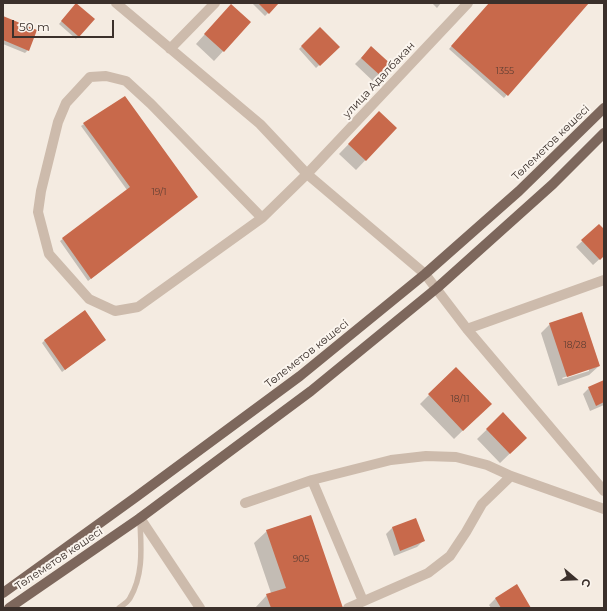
<!DOCTYPE html>
<html>
<head>
<meta charset="utf-8">
<style>
	body { margin:0 }
	#map { position:relative; width:607px; height:611px; overflow:hidden; background:#f4ebe1; font-family:Montserrat,sans-serif }
	canvas { display:block }
	.frame { position:absolute; inset:0; border:4px solid #3b302b; pointer-events:none }
	.north { position:absolute; left:555px; top:559px; width:40px; height:40px; -webkit-text-stroke:3px #fbf5ee; paint-order:stroke; rotate:109deg; font-size:11px; font-weight:700; line-height:16px; text-align:center; color:#3b302b }
	.north::after { content:''; display:block; margin:auto; width:14px; height:18px; background:#3b302b; clip-path:polygon(50% 0,100% 100%,50% 72%,0 100%) }
	.scale { position:absolute; left:12px; top:20px; width:102px; height:18px; box-sizing:border-box; border:2px solid #3b302b; border-top:0; padding-left:5px; font-size:12px; line-height:14px; white-space:nowrap; color:#3b302b; -webkit-text-stroke:3px #fbf5ee; paint-order:stroke }
</style>
</head>
<body>
<div id="map">
<canvas width="607" height="611"></canvas>
<div class="frame"></div>
<div class="north">С</div>
<div class="scale">50 m</div>
</div>
<script>
const ctx = document.querySelector('canvas').getContext('2d');
ctx.lineJoin = 'round';
function fillPath(path, color) { ctx.fillStyle = color; ctx.fill(path, 'evenodd'); }
function stroke(path, color, width, dash) { ctx.strokeStyle = color; ctx.lineWidth = width; ctx.lineCap = dash ? 'butt' : 'round'; ctx.setLineDash(dash || []); ctx.stroke(path); }
function drawText(font, color, halo, rows, align = 'center') {
  ctx.font = font + ' Montserrat,sans-serif'; ctx.lineWidth = 4; ctx.setLineDash([]); ctx.textBaseline = 'middle'; ctx.strokeStyle = halo; ctx.fillStyle = color; for (const [text, x, y, turn = 0] of rows) {
    ctx.save(); ctx.translate(x, y); ctx.rotate((+turn || 0) * Math.PI / 180); ctx.textAlign = isNaN(turn) ? turn : align; if (halo) ctx.strokeText(text, 0, 0); ctx.fillText(text, 0, 0); ctx.restore();
  }
}
fillPath(new Path2D(`
	M252 3H278L265 16Z
	M432 3H441L437 8Z
	M490 3H588L504 98 449 49Z
	M74 7 78 36 76 39 59 24Z
	M222 15 250 22 214 61 196 44Z
	M3 17 28 50 25 53 3 44Z
	M320 28 338 47 316 68 299 49Z
	M371 48 392 67 376 84 355 64Z
	M370 122 396 128 356 170 339 154Z
	M84 124 194 199 88 281 60 241 127 190 81 126Z
	M599 225 604 231V255L593 265 576 247Z
	M550 324 599 366 589 375 558 386 541 333ZM589 369V371L563 379 562 378Z
	M45 340H105L62 372 42 343Z
	M456 368 490 404 454 439 420 404Z
	M604 382V405L590 411 583 394 589 388Z
	M503 414 526 438 500 463 477 439Z
	M415 519 423 541 417 547 394 556 386 534 392 528Z
	M267 531 341 608H255L267 595 271 593 254 543Z
	M517 586 529 608H491L489 605 495 599Z`), '#0003');
fillPath(new Path2D(`
	M76 3 95 19 79 37 61 21Z
	M258 3H279L269 14Z
	M489 3H589L508 96 451 46Z
	M231 4 251 22 224 52 204 34Z
	M3 16 37 30 29 51 3 40Z
	M320 27 340 47 320 66 301 46Z
	M371 46 394 67 383 78 361 58Z
	M125 96 198 197 91 279 62 238 130 187 83 123Z
	M379 111 397 128 366 161 348 144Z
	M599 224 604 229V256L600 260 581 240Z
	M85 310 106 340 65 370 44 340Z
	M582 312 600 366 567 377 549 323Z
	M456 367 492 404 463 431 428 394Z
	M604 380V402L596 406 588 387Z
	M503 412 527 438 510 454 486 429Z
	M311 515 343 608H271L266 594 286 588 266 530Z
	M416 518 425 541 400 551 392 527Z
	M517 584 531 608H501L495 598Z`), '#c8694b');
stroke(new Path2D(`
	M119 608C123 605 128 602 130 598 144 574 141 547 140 521`), '#cdbbac', 5.5);
stroke(new Path2D(`
	M116 3 260 124 307 174 425 274 467 329 604 491
	M170 49 215 3
	M262 218 151 104 126 81 106 76 90 77 66 103 58 122 41 191 38 212 49 254 89 299 115 311 138 307 262 218 307 174 468 3
	M467 329 604 280
	M312 480 363 601
	M245 503 312 480 391 460 426 456 456 457 487 465 511 476 604 509
	M140 518 200 608
	M348 608 428 573 450 556 466 532 482 504 511 476`), '#cdbbac', 10);
stroke(new Path2D(`
	M3 593 136 497 300 376 425 274 519 191 604 108
	M9 608 140 518 311 391 437 288 553 184 604 133`), '#7d675c', 10);
drawText('9px', '#5e3e33', null, [
	["1355",505,71],
	["19/1",159,192],
	["18/28",575,345],
	["18/11",460,399],
	["905",301,559]
]);
drawText('11px', '#3b302b', '#fbf5ee', [
	["улица Адалбакан",379,80,-47],
	["Төлеметов көшесі",551,143,-44],
	["Төлеметов көшесі",307,354,-38],
	["Төлеметов көшесі",59,559,-34]
]);
</script>
</body>
</html>
